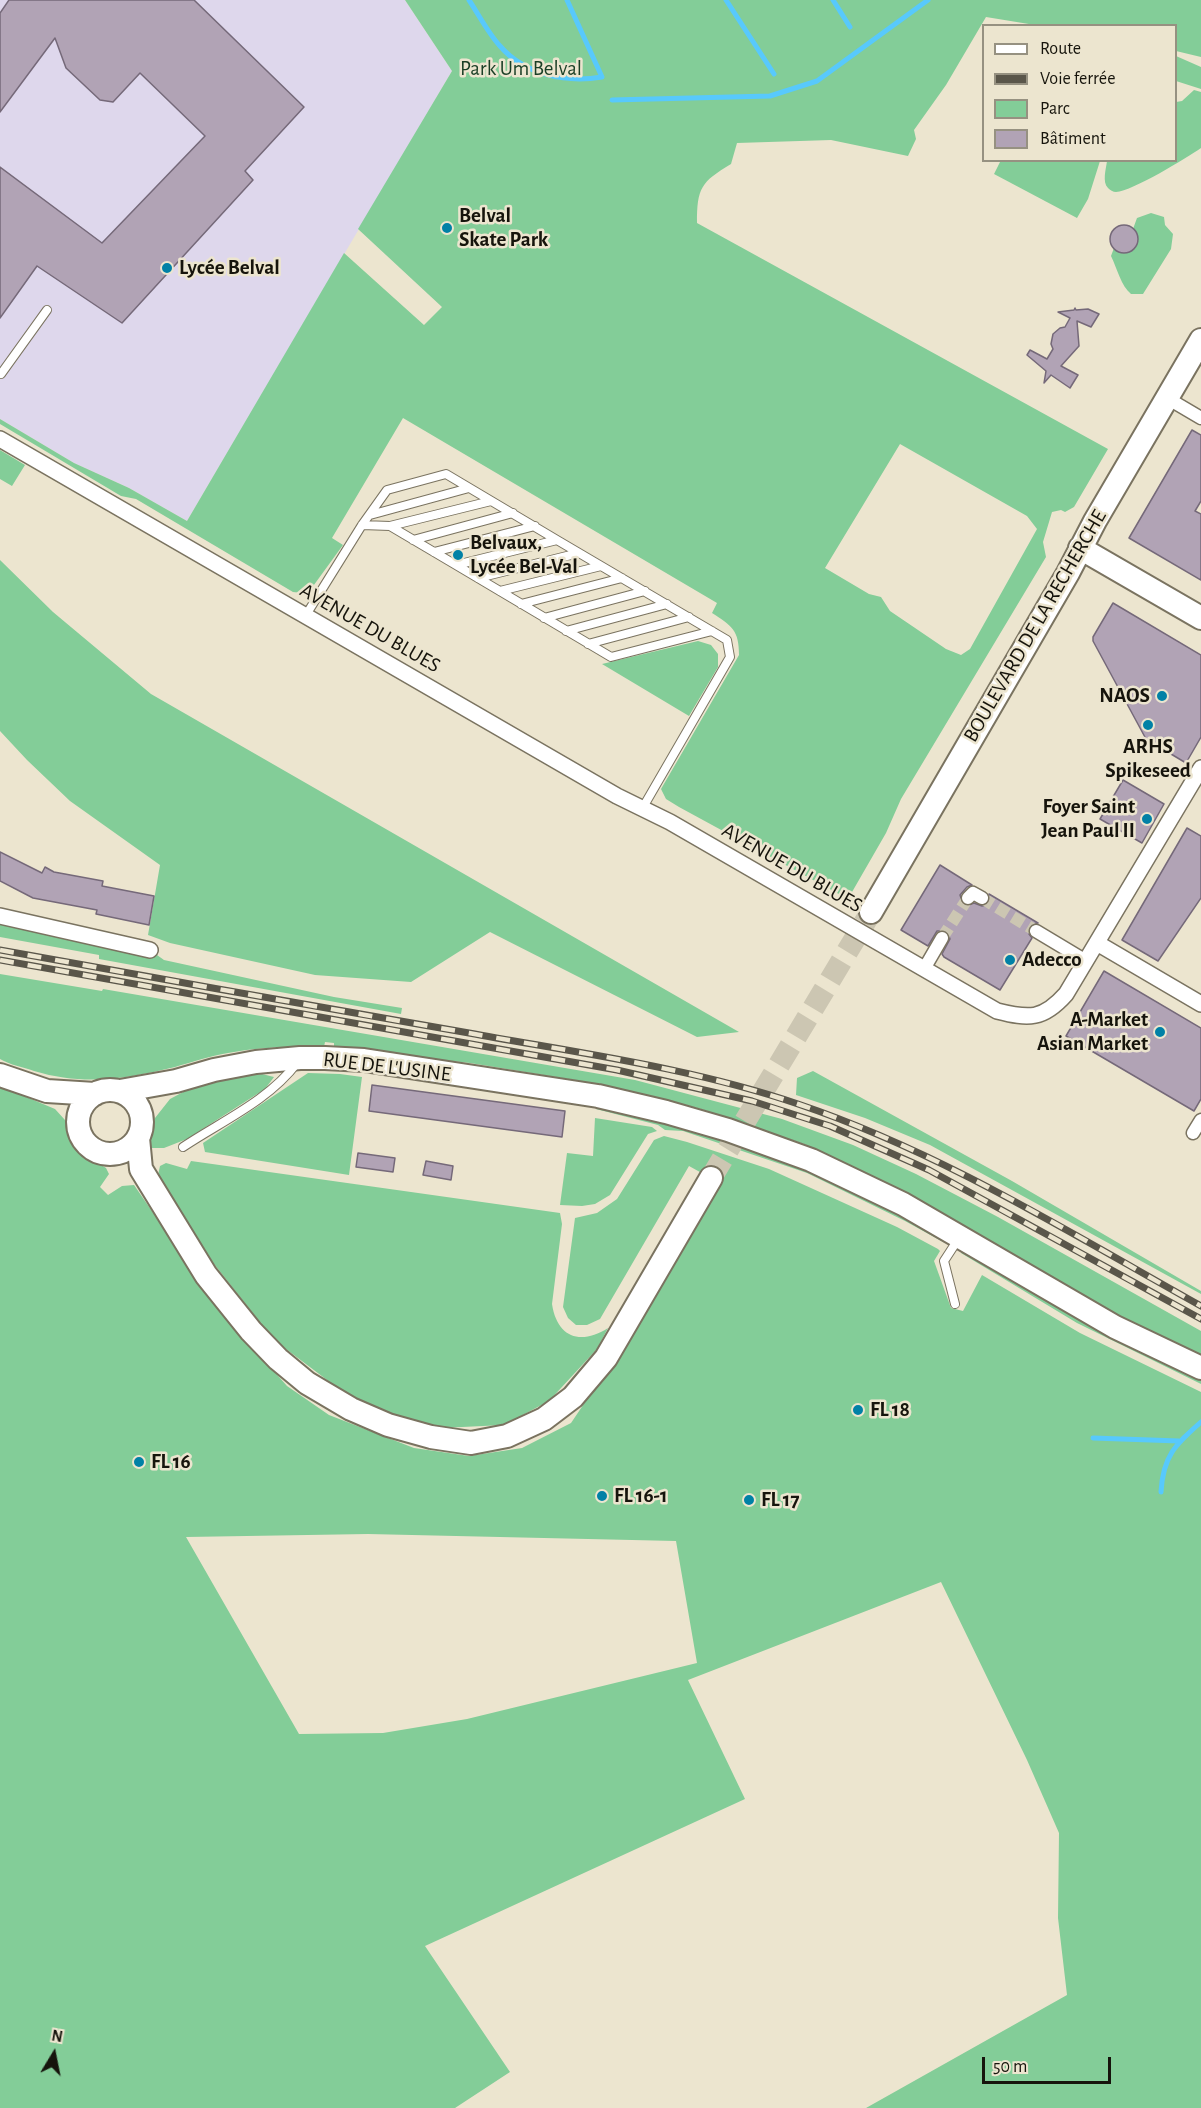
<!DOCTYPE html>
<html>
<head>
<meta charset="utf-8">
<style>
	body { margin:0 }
	#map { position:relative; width:1201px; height:2108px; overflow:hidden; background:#ece5cf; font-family:"Alegreya Sans",sans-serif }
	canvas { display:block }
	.legend { position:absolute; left:982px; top:24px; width:195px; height:138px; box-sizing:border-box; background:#ece5cf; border:2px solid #969181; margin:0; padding:8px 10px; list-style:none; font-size:18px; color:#16140c }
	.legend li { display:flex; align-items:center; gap:12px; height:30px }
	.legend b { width:30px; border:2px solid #969181 }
	.north { position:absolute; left:24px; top:2024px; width:60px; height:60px; -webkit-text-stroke:4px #ece5cf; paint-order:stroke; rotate:10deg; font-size:16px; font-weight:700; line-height:24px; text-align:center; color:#16140c }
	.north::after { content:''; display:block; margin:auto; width:21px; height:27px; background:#16140c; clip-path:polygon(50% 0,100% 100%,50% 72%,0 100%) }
	.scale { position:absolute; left:982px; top:2057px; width:129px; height:27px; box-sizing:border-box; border:3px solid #16140c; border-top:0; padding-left:8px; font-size:18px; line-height:21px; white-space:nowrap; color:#16140c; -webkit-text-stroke:4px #ece5cf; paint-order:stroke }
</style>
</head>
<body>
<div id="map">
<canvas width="1201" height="2108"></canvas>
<ul class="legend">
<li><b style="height:8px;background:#fff"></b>Route</li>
<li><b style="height:8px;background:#5a564a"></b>Voie ferrée</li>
<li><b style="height:16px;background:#83cd98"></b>Parc</li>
<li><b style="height:16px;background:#b1a3b5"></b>Bâtiment</li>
</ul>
<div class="north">N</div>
<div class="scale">50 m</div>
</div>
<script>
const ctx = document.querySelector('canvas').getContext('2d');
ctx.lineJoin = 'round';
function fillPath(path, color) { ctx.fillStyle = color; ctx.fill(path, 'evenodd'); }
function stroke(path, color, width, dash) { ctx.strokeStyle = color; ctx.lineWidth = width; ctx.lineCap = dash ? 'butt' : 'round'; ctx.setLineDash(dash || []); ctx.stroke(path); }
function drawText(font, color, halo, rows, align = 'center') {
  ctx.font = font + ' "Alegreya Sans",sans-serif'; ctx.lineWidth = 5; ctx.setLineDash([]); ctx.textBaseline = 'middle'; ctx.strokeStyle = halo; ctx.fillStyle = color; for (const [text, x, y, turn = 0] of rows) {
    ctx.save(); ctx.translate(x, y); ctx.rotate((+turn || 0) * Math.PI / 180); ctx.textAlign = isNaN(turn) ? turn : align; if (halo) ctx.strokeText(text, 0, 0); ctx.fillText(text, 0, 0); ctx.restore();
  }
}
fillPath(new Path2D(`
	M0 0H405L452 71 187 521 129 488 74 463 0 419Z`), '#ded7ec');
fillPath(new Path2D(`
	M405 0H1201V57L1176 51V26L1035 25 986 17 946 85 914 130 916 139 908 156 831 140 737 143 731 164C701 182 697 188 697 223L1108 449 1074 507 1065 512 1061 510 1052 512 1043 542 1046 557 901 799 886 833 848 899 679 807 666 799 661 789 739 655C739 630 732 626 712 613L717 603 403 418 332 538 343 545 311 589 302 593 293 592 136 499 121 496 0 424V419L74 463 129 488 187 521 344 253 424 325 442 307 358 229 452 71ZM900 444 1027 516 1037 529 970 649 961 655 946 649 890 611 881 597 869 594 825 568Z
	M1176 56 1201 67V89L1176 81Z
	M1194 90 1201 92V148C1186 158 1133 191 1116 192 1113 192 1110 190 1108 188 1102 182 1106 169 1107 161L1176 160V102L1182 101Z
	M1001 160H1100V161L1088 199 1077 218 994 174Z
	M1151 213 1164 217 1165 225 1173 234 1171 249 1143 294H1131C1121 286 1117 268 1111 256L1114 248C1128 260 1145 244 1133 229L1137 218Z
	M0 450 25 465 12 486 0 479Z
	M0 560 53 612 151 694 739 1032 697 1037 490 932 411 982 315 975 170 943 148 935 160 865 70 801 27 760 0 731Z
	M698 641 711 645 718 654V667L689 716 602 664Z
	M0 916 150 950 164 960 334 997 402 1008 401 1014 99 959V955L0 937Z
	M0 974 102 991 103 989 635 1080 782 1119 853 1145 916 1174 998 1217 1201 1331V1356L1130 1322 925 1203 804 1144 701 1109 599 1084 470 1063 334 1048V1043L325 1042 324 1047C292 1046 259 1047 228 1053 210 1056 192 1062 175 1067 126 1079 84 1086 34 1071 23 1067 10 1065 0 1059Z
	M813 1071 1012 1181 1201 1291V1294L930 1145 865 1118 796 1095 797 1078Z
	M308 1073 340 1074 362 1077 349 1175 205 1152 203 1143Z
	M262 1074 274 1077 265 1089 187 1139 164 1148H152L148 1145 155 1118 170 1099 202 1082Z
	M0 1086 55 1109 65 1120 80 1152 106 1168 109 1174 100 1187 108 1195 122 1186 134 1185 220 1310 287 1386 329 1415 414 1448 469 1456 522 1448 571 1423 627 1340 718 1182 689 1166 600 1319 587 1325H576L568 1318 563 1307 575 1218 597 1213 617 1199 654 1140 664 1136 687 1142 769 1169 897 1227 938 1249 940 1251 934 1261 951 1308 963 1311 982 1275 1080 1333 1201 1392V2108H866L1067 1995 1058 1918 1059 1833 1027 1760 941 1582 688 1680 745 1799 425 1946 510 2072 455 2108H0ZM368 1534 676 1541 697 1663 467 1719 383 1733 299 1734 186 1537Z
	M597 1104 666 1120 808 1168 948 1239 945 1243 905 1221 807 1173 683 1131 665 1130 658 1125 596 1109Z
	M595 1118 652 1127 657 1131 648 1134 610 1195 595 1204 582 1206 560 1205 567 1153 593 1156Z
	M191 1161 560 1213 562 1224 552 1304C557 1337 580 1346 608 1328L597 1349 549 1401 504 1425 441 1428 397 1418 343 1392 274 1340 214 1264 158 1175 160 1166 166 1163 187 1169Z
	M964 1249 1201 1377V1384L1077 1323 961 1253Z`), '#83cd98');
stroke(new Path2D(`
	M469 0C479 15 488 33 500 46 525 75 566 83 602 77L567 0
	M726 0 774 74
	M833 0 850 27
	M612 100 770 96 817 81 928 0
	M1093 1438 1179 1441
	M1161 1492C1163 1456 1175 1445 1201 1422`), '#58c9fc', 5);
const building = new Path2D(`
	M9 0H194L304 107 245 171 253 180 122 323 37 266 0 318V167L102 243 205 136 140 73 113 102 100 100 66 68 55 38 0 112V13Z
	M1110 239a14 14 0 1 1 28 0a14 14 0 1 1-28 0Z
	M1075 308 1076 310 1088 309 1099 314 1091 327 1077 321 1079 346 1061 366 1078 375 1070 388 1051 375 1044 383 1046 371 1027 355 1030 350 1047 359 1053 349 1051 344 1053 334 1060 328 1065 327 1070 318 1058 312 1074 310Z
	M1192 430 1201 435V501L1195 511 1201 514V580L1129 538Z
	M1113 603 1201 655V737L1186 763 1146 739 1093 641V637Z
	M1123 780 1164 804 1142 843 1100 819Z
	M1187 828 1201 836V898L1158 961 1122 940Z
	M0 852 42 873 45 867 54 872 103 881 102 886 154 896 149 925 96 914 97 910 33 898 0 881Z
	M940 865 972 885 967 887 960 895 963 904 966 906 974 903 982 906 986 905 989 901V894L1038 923 1033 924 1029 927V934L1032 938 1000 990 944 957 942 954 950 939 947 931H937L928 946 901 930Z
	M1104 971 1201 1028V1099L1194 1111 1066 1036Z
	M372 1085 565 1111 562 1137 369 1111Z
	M358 1153 395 1158 393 1172 356 1167Z
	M426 1161 453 1166 451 1180 423 1175Z`);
fillPath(building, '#b1a3b5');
stroke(building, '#756979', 1.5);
stroke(new Path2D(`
	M982 898 1036 931
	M942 938 968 898`), '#ccc6b2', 12, [12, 6]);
stroke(new Path2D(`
	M711 1178 871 912`), '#ccc6b2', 22, [22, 11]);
const service = new Path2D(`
	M1 374 47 310
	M370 515 469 488
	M362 525 390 526 456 565 557 540 727 640 730 657 642 809
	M390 526 491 501
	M413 540 513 513
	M434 552 535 526
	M456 565 611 657 712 631
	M478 578 579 553
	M500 591 601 566
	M521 604 622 578
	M306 615 362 525 387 490 446 474 557 540
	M544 618 645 591
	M566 631 667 604
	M588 644 689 617
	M183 1147C222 1121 268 1101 297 1063
	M955 1304 944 1261 959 1238`);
const pedestrian = new Path2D(`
	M1167 398 1201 418
	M968 898 973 893 982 898
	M1036 931 1086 961
	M924 969 942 938
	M1193 1133 1201 1120`);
const minor = new Path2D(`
	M0 439 617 796 670 822 997 1011C1029 1019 1043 1020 1066 994L1201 768
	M0 916 150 950
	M1097 943 1201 1004`);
const secondary = new Path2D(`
	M1080 548 1201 618
	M871 912 1068 573 1095 521 1201 340
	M0 1075 47 1091 95 1094
	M78 1122a32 32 0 1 1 64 0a32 32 0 1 1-64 0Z
	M120 1091 176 1081 214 1070 256 1062 300 1058H325L364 1060 598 1096 666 1112 728 1130 811 1160 903 1204 1115 1327 1201 1368
	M138 1138 141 1169 206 1275 251 1331 278 1359 307 1383 351 1409 388 1425 431 1437 471 1443 507 1436 544 1419 573 1397 606 1358 711 1178`);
stroke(service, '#7a7360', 10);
stroke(pedestrian, '#7a7360', 15);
stroke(minor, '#7a7360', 18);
stroke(secondary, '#7a7360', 26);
stroke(service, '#fff', 8);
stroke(pedestrian, '#fff', 12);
stroke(minor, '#fff', 15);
stroke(secondary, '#fff', 22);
const rail = new Path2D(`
	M0 950C156 978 313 1006 469 1033 579 1053 692 1068 798 1104 941 1152 1070 1233 1201 1306
	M0 960 617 1070 752 1101 830 1126 929 1170 1201 1319`);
stroke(rail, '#5a564a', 7);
stroke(rail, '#ece5cf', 4.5, [14]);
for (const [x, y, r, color] of [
	[447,228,6,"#0181a6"],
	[167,268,6,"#0181a6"],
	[458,555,6,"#0181a6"],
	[1162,696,6,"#0181a6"],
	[1148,725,6,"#0181a6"],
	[1147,819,6,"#0181a6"],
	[1010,960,6,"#0181a6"],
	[1160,1032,6,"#0181a6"],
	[858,1410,6,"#0181a6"],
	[139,1462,6,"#0181a6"],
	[602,1496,6,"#0181a6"],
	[749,1500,6,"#0181a6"]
]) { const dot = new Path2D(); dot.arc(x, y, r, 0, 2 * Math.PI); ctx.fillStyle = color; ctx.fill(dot); stroke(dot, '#ece5cf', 2); }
drawText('21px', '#1a3f26', '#ece5cf', [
	["Park Um Belval",521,69]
]);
drawText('bold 21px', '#16140c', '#ece5cf', [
	["Belval",459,216],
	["Skate Park",459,240],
	["Lycée Belval",179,268],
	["Belvaux,",470,543],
	["Lycée Bel-Val",470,567],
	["NAOS",1150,696,"right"],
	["ARHS",1148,747,"center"],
	["Spikeseed",1148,771,"center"],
	["Foyer Saint",1135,807,"right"],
	["Jean Paul II",1135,831,"right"],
	["Adecco",1022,960],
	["A-Market",1148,1020,"right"],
	["Asian Market",1148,1044,"right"],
	["FL 18",870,1410],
	["FL 16",151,1462],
	["FL 16-1",614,1496],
	["FL 17",761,1500]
], 'left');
drawText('21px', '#16140c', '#ece5cf', [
	["BOULEVARD DE LA RECHERCHE",1035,626,-60],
	["AVENUE DU BLUES",370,628,30],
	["AVENUE DU BLUES",792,868,30],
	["RUE DE L'USINE",387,1067,7]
]);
</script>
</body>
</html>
